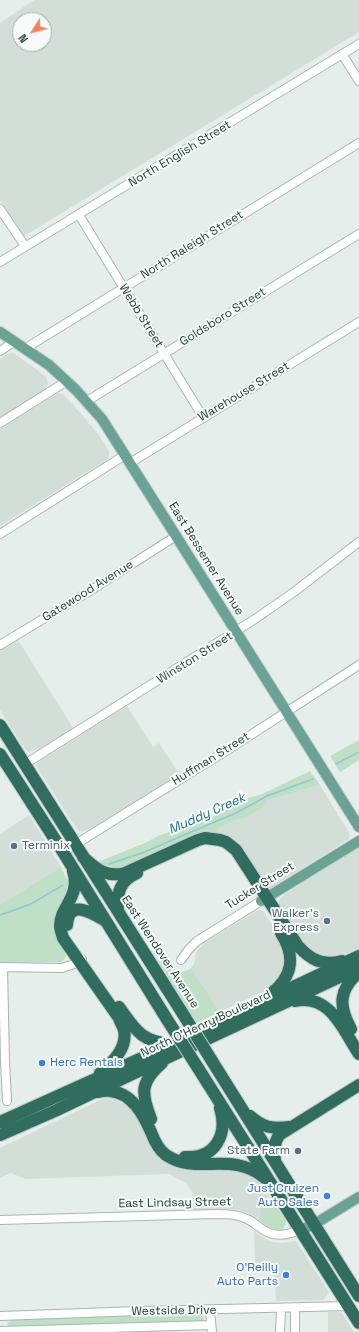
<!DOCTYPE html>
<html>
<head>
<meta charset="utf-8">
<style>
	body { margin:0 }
	#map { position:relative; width:359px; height:1332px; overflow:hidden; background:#e5eeea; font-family:"Space Grotesk",sans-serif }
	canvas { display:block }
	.north { position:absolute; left:12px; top:12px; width:40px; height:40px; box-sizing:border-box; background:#f6faf8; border:1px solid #a2b0ab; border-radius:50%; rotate:234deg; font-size:11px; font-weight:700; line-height:16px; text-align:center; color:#244038 }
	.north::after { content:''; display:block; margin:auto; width:14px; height:18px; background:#f18161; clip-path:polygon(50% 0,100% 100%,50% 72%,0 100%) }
</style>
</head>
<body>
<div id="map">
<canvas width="359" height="1332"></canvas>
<div class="north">N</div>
</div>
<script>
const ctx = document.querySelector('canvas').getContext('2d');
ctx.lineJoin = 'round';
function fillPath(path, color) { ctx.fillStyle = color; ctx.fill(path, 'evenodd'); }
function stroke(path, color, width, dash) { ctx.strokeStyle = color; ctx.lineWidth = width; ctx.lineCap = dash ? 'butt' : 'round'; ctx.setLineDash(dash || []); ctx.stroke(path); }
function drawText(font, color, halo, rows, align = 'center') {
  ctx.font = font + ' "Space Grotesk",sans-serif'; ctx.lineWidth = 4; ctx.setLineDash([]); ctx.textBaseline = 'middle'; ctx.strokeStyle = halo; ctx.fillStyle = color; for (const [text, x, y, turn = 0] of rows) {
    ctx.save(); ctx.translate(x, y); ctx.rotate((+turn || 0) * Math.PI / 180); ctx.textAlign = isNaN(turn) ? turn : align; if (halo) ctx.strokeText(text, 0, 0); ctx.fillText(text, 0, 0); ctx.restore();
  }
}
fillPath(new Path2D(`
	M34 0H359V32L24 236 0 200V23ZM20 20H44V44H20Z
	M14 353 40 372 46 377 48 383 45 390 0 417V359L7 354Z
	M58 393 63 394 83 416 98 434 109 451V456L108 459 0 526V429Z
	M18 640 73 728 39 749 28 752 26 751 0 710V651Z
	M127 706 153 747 159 743 179 774 91 829 80 832 74 825 36 766 37 763Z
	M320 785 350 834 349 839 271 888H267L217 835V830L232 821 245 818 266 801Z
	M29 815 61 867 11 898 0 904V834Z
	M357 848H359V948L338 958 328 959 305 949 279 909V900L285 894Z
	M260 910 264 912 285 945 286 969 269 989 220 1012 191 968 194 964 197 950 204 943 256 911Z
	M104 1098H110L126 1104 136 1115 157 1155 173 1165 182 1169H241L260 1182 270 1198 261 1205 259 1220 248 1213 239 1210 227 1209 193 1211V1195L191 1190 186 1183 169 1174 25 1179 11 1173 0 1178V1148Z
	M254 1231 267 1240 272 1242 283 1243 296 1241 329 1292 323 1300 276 1301 274 1263 255 1264Z
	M328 1312H338L342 1313 354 1332H328Z`), '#d3ded9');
fillPath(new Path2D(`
	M359 740V760L340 772 330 756Z
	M310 771 320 785 266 801 262 808 245 818 232 821 217 830V835L121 871 108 869 98 862 145 843 158 836 189 825 201 817H213L248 798 262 794Z
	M61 867 67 880 70 890 59 943C64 949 71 957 61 962L0 963V904L11 898Z
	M168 955C171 968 178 978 191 968L220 1012 197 1023 158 961Z
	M270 1198 285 1219 286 1223 283 1229C273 1232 266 1225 259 1220L261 1204Z
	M196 1314 202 1315 204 1317V1320L201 1322 9 1326 8 1325 7 1323 14 1319Z`), '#bfdfc7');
stroke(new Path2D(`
	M336 764 359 752
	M109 864 142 853 236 813 267 796 313 779
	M0 915 31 904 63 885`), '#8fc9d2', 1.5);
const minor = new Path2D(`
	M342 54 359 81
	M0 209 25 246
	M79 215 203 417
	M0 262 359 44
	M26 348 359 143
	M0 351 15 341
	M87 401 359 234
	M0 423 67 381
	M130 463 359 322
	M0 534 125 455
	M0 645 88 592 176 536
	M25 764 255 619 294 592 359 542
	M63 852 229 749 359 665
	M181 960 189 949 197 941 261 901
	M0 967 62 968 74 964 82 959
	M3 967 5 1061 7 1101
	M0 1220 216 1214C226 1214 237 1214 247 1219 252 1221 257 1226 262 1229 275 1238 287 1235 300 1230
	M210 1310 212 1332
	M0 1316 139 1311 348 1306
	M0 1331 211 1325
	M280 1332 281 1308
	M295 1332V1308`);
const major = new Path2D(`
	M0 332 49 365 76 390 102 419 176 536 359 827
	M261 901 359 841
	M300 1230 313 1225 359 1197`);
const highway = new Path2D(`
	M0 725 183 1014
	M0 754 63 852 168 1021
	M83 857C97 869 105 878 125 873L198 840 205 838 220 840 226 842 236 850 298 946C311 960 322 966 342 961
	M73 871C81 897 60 906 60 926 60 930 62 934 63 938L119 1018C120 1022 123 1026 124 1030 128 1048 112 1063 100 1073
	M118 911C117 893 119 881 137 873
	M67 925C69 899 91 912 104 920
	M271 994C293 976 296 957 281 933
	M295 1001C330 993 343 1030 359 1054
	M119 1007C135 1029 141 1042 171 1044
	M351 1029C338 1005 339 990 359 972
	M212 1061 359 1296
	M198 1068 359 1323
	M98 1092C102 1091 106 1090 110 1091 132 1093 143 1114 151 1132 154 1140 159 1150 166 1155 197 1176 231 1150 265 1178
	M250 1116C264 1128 272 1129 290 1127
	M151 1119C141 1093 140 1082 162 1063
	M0 1122 142 1058 359 956
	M0 1135 57 1110 128 1076 359 968
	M185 1157C216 1159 228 1134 220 1108
	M275 1160C273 1150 274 1144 279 1135L359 1085`);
stroke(minor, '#a7b6b1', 10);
stroke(major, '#c2cac7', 12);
stroke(highway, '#c2cac7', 14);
stroke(minor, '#fff', 8);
stroke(major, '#6aa393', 10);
stroke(highway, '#306d5f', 12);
const highwayBridge = new Path2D(`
	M183 1014 212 1061
	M168 1021 198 1068`);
stroke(highwayBridge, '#c2cac7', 14, []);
stroke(highwayBridge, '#306d5f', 12);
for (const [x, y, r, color] of [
	[14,846,4,"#5c6f8a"],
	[327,921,4,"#5c6f8a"],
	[42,1063,4,"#3f7fe0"],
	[298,1151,4,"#5c6f8a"],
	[327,1196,4,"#3f7fe0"],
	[286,1275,4,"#3f7fe0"]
]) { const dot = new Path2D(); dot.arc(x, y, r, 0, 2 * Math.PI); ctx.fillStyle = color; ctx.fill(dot); stroke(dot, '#f6faf8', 1.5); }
drawText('12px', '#244038', '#f6faf8', [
	["North English Street",180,154,-31],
	["North Raleigh Street",192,245,-32],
	["Webb Street",141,316,58],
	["Goldsboro Street",223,317,-32],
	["Warehouse Street",244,392,-31],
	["East Bessemer Avenue",206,559,58],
	["Gatewood Avenue",88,591,-32],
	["Winston Street",195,658,-32],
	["Huffman Street",211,759,-32],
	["Tucker Street",260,886,-32],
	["East Wendover Avenue",160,952,57],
	["North O'Henry Boulevard",206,1024,-25],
	["East Lindsay Street",175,1203,-1],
	["Westside Drive",174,1311,-1]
]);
drawText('12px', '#4e5e75', '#f6faf8', [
	["Terminix",22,846,"left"],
	["Walker's",319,914],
	["Express",319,928],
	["State Farm",290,1151]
], 'right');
drawText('12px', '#366cbe', '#f6faf8', [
	["Herc Rentals",50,1063,"left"],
	["Just Cruizen",319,1189],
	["Auto Sales",319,1203],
	["O'Reilly",278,1268],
	["Auto Parts",278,1282]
], 'right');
drawText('italic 13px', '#1e6f7d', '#f6faf8', [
	["Muddy Creek",207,814,-24]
]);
</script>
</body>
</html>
